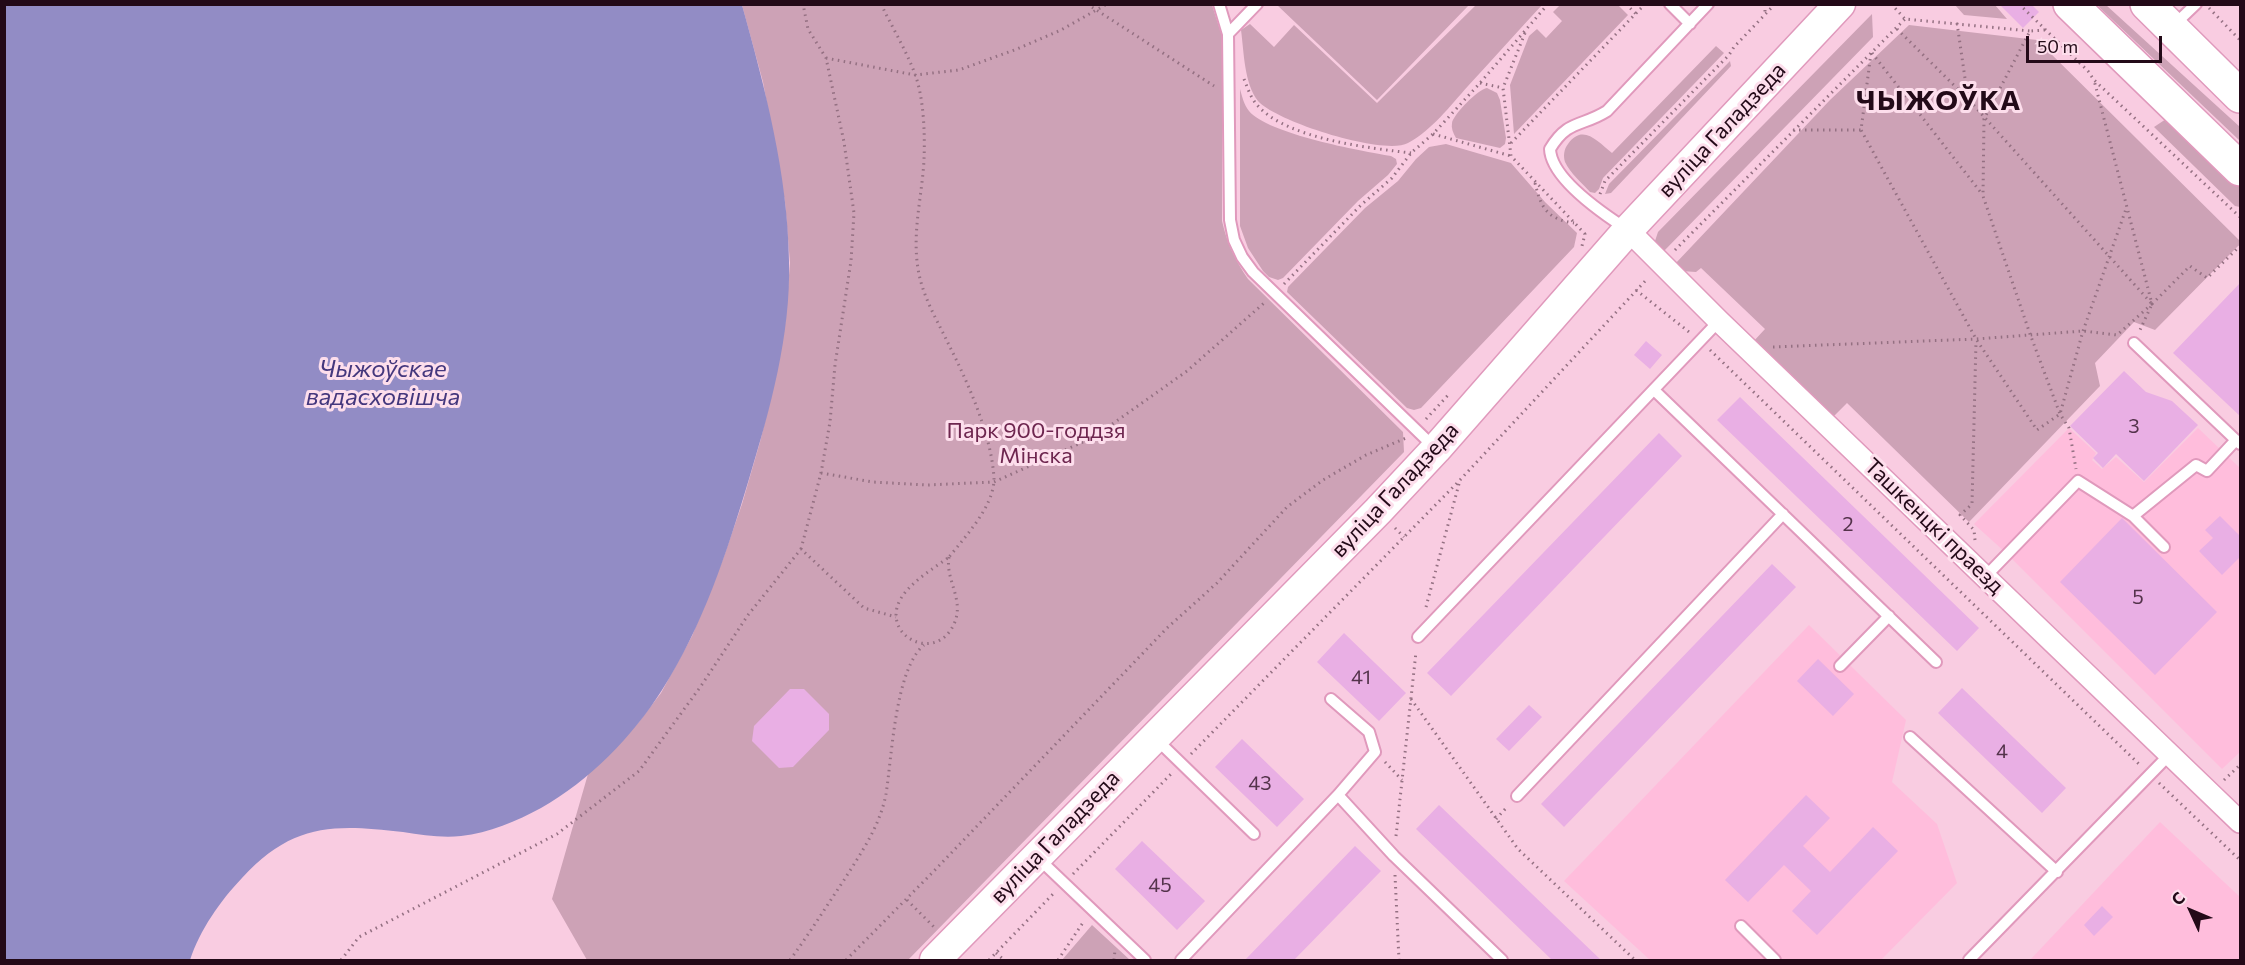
<!DOCTYPE html>
<html>
<head>
<meta charset="utf-8">
<style>
	body { margin:0 }
	#map { position:relative; width:2245px; height:965px; overflow:hidden; background:#f9cce1; font-family:Commissioner,sans-serif }
	canvas { display:block }
	.frame { position:absolute; inset:0; border:6px solid #230a18; pointer-events:none }
	.north { position:absolute; left:2161px; top:881px; width:60px; height:60px; -webkit-text-stroke:4px #fddeec; paint-order:stroke; rotate:314deg; font-size:16px; font-weight:700; line-height:24px; text-align:center; color:#230a18 }
	.north::after { content:''; display:block; margin:auto; width:21px; height:27px; background:#230a18; clip-path:polygon(50% 0,100% 100%,50% 72%,0 100%) }
	.scale { position:absolute; left:2026px; top:36px; width:136px; height:27px; box-sizing:border-box; border:3px solid #230a18; border-top:0; padding-left:8px; font-size:18px; line-height:21px; white-space:nowrap; color:#230a18; -webkit-text-stroke:4px #fddeec; paint-order:stroke }
</style>
</head>
<body>
<div id="map">
<canvas width="2245" height="965"></canvas>
<div class="frame"></div>
<div class="north">С</div>
<div class="scale">50 m</div>
</div>
<script>
const ctx = document.querySelector('canvas').getContext('2d');
ctx.lineJoin = 'round';
function fillPath(path, color) { ctx.fillStyle = color; ctx.fill(path, 'evenodd'); }
function stroke(path, color, width, dash) { ctx.strokeStyle = color; ctx.lineWidth = width; ctx.lineCap = dash ? 'butt' : 'round'; ctx.setLineDash(dash || []); ctx.stroke(path); }
function drawText(font, color, halo, rows, align = 'center') {
  ctx.font = font + ' Commissioner,sans-serif'; ctx.lineWidth = 6; ctx.setLineDash([]); ctx.textBaseline = 'middle'; ctx.strokeStyle = halo; ctx.fillStyle = color; for (const [text, x, y, turn = 0] of rows) {
    ctx.save(); ctx.translate(x, y); ctx.rotate((+turn || 0) * Math.PI / 180); ctx.textAlign = isNaN(turn) ? turn : align; if (halo) ctx.strokeText(text, 0, 0); ctx.fillText(text, 0, 0); ctx.restore();
  }
}
fillPath(new Path2D(`
	M2069 428 2096 453 2092 460 2102 469 2116 457 2144 482 2198 428 2240 468V752L2222 769 2006 553 1974 524Z
	M1809 625 1906 720 1892 782 1937 824 1957 883 1881 960H1650L1564 881Z
	M2160 822 2240 897V960H2030Z`), '#ffbddc');
fillPath(new Path2D(`
	M742 5H1212L1222 36V221C1227 243 1235 260 1248 279L1403 432 1404 452 908 960H587L552 899 588 774 638 723 661 693 692 636 723 559 742 504 760 442 775 380 785 324 790 263 785 202 763 82Z
	M1277 5H1469L1377 100Z
	M1476 5H1542C1517 32 1493 59 1468 86 1450 106 1432 130 1408 143 1384 156 1277 122 1258 101 1244 83 1244 52 1241 30L1250 24 1274 47 1294 25 1377 103Z
	M1560 5H1618L1628 15 1514 134 1510 85 1529 36 1537 29 1546 38 1562 21 1553 12Z
	M1955 5H1995L2007 19 1964 15Z
	M2097 5H2106L2240 127V141Z
	M1872 14 1873 37 1664 251 1655 241 1658 232Z
	M1909 25 2037 40 2240 241V244L2155 330 2134 322 2095 363 2100 386 1969 522 1847 403 1832 418 1752 343 1765 329 1701 268 1696 272 1681 271 1675 264 1830 100Z
	M1716 46 1724 53 1603 178 1599 189 1595 193 1590 192C1582 183 1570 173 1565 162 1563 156 1564 149 1568 144 1583 123 1598 142 1612 153Z
	M1730 61 1731 66 1611 193 1605 194 1609 184Z
	M1487 88 1497 93 1500 100 1506 138 1505 144 1500 148 1456 138C1453 133 1451 128 1452 123 1453 115 1478 89 1487 88Z
	M1240 89C1242 96 1244 105 1249 111 1268 134 1361 151 1391 156L1396 159 1397 164 1388 175 1358 201 1283 278 1278 280 1269 277 1263 271 1248 248 1240 226Z
	M2169 117 2240 187V207L2235 206 2154 127Z
	M1446 144 1511 163 1545 202 1577 233 1574 247 1421 408 1414 410 1407 408 1287 292 1288 287 1365 208 1398 181 1416 159 1429 147Z
	M1092 925 1130 960H1062Z`), '#cda2b6');
fillPath(new Path2D(`
	M5 4 742 5C765 88 788 175 789 261 791 335 770 410 749 479 727 552 703 626 662 690 633 736 589 781 541 808 517 821 489 833 461 836 442 838 422 835 403 832 333 824 293 823 242 878 220 901 200 930 190 960H5Z`), '#928cc5');
fillPath(new Path2D(`
	M1999 4H2031L2039 12 2023 28Z
	M2241 282V417L2173 353Z
	M1646 341 1662 355 1650 369 1634 355Z
	M2124 371 2146 392 2172 401 2198 425 2144 481 2116 454 2103 468 2093 458 2098 453 2070 426Z
	M1740 397 1979 628 1957 651 1717 420Z
	M1659 433 1682 456 1451 696 1427 673Z
	M2220 516 2241 537V556L2222 575 2199 551 2213 538 2205 530Z
	M2122 518 2217 612 2155 675 2060 582Z
	M1772 564 1796 587 1564 827 1541 804Z
	M1344 633 1406 693 1379 721 1317 662Z
	M1818 659 1854 694 1833 716 1797 681Z
	M1962 688 2066 788 2042 813 1938 713Z
	M790 689H804L829 714V730L793 767 779 768 752 741 754 726Z
	M1529 705 1542 717 1509 751 1496 739Z
	M1242 739 1304 799 1277 827 1215 767Z
	M1806 795 1830 818 1803 846 1830 872 1873 827 1898 851 1817 935 1792 911 1811 891 1784 865 1748 902 1725 880Z
	M1439 805 1601 960H1552L1416 829Z
	M1142 841 1205 901 1177 930 1115 869Z
	M1355 846 1381 871 1294 960H1245Z
	M2102 906 2113 917 2094 936 2084 925Z`), '#e9afe4');
const lane = new Path2D(`
	M1219 4 1228 34 1230 220 1234 240 1242 257 1253 272 1436 449
	M1670 4 1690 24
	M2174 25 2196 4
	M1228 34 1257 4
	M1625 228C1602 213 1551 178 1550 149 1568 119 1582 127 1607 111L1708 4
	M2134 343 2240 444
	M1654 390 1936 662
	M2133 516 2164 547
	M1986 576 2078 481 2133 516 2196 465 2207 471 2236 440
	M1418 637 1719 321
	M1840 666 1889 616
	M1910 737 2057 872
	M1155 738 1254 834
	M1338 795 1394 856 1502 960
	M1517 796 1783 514
	M1039 859 1145 960
	M1741 926 1775 960
	M1181 960 1338 795 1375 752 1369 732 1331 699
	M1969 960 2171 753`);
const street = new Path2D(`
	M1628 230 1719 321 2240 822`);
const secondary = new Path2D(`
	M935 960 1378 511 1436 449 1628 230 1840 4`);
const primary = new Path2D(`
	M2070 4 2240 169
	M2147 4 2240 96`);
stroke(lane, '#e099bc', 14);
stroke(street, '#e099bc', 24);
stroke(secondary, '#e099bc', 33);
stroke(primary, '#e099bc', 36);
stroke(new Path2D(`
	M881 4C892 27 906 50 915 74 924 99 925 134 924 160 922 198 911 235 919 274 924 299 938 322 949 345 968 383 992 436 994 479 994 506 965 537 949 557
	M1087 4 1214 86
	M1626 4 1636 14
	M1765 4V14
	M1897 4 1894 7 1905 19 2030 31
	M2019 4 2088 71 2094 80 2240 217
	M2209 8 2240 40
	M1957 23 1968 99
	M1897 29 1969 100 2152 304 2140 330
	M2045 30 2030 31 1984 119 1983 196 2030 334 2060 414 2069 428 2076 469
	M1525 33 1503 88 1511 156 1585 234 1582 246
	M1871 53 1861 130 1976 339 2037 430 2060 414 2083 331 2126 209
	M1872 53 1982 194
	M826 58 915 75 959 70 1017 49 1061 30 1107 4
	M1244 79C1248 89 1251 99 1259 107 1289 139 1369 148 1411 153
	M1480 83 1503 88
	M1793 130H1861
	M1433 134 1511 156
	M1511 143 1645 4
	M1535 183C1541 208 1547 219 1574 223
	M1600 194 1605 181 1729 55 1734 47 1775 4
	M1675 250 1905 19
	M1284 284 1361 205 1392 178 1411 153 1433 134 1480 83 1548 4
	M1636 290 1689 332
	M2152 304 2190 266 2207 278 2240 246
	M1773 347 1976 339 2083 331 2117 335 2152 304 2094 80
	M1710 350 2141 766
	M1426 419 1450 393
	M821 473 873 482 927 485 994 482 1094 437 1187 371 1264 303
	M1395 528 1404 537
	M1975 540 1974 530 1960 515 1972 504 1976 341
	M801 549 821 473 830 422 835 365 851 261 854 213 844 142 826 58 808 29 803 4
	M949 557C945 580 965 600 954 624 936 664 881 636 900 600 910 582 933 569 949 557Z
	M1426 607 1460 480
	M1411 699 1518 849 1635 960
	M1191 754 1460 480 1648 278
	M1385 762 1402 780
	M2224 780 2240 765
	M2159 783 2240 860
	M1496 819 1507 807
	M1396 836 1416 652
	M1073 874 1172 773
	M1395 875 1399 960
	M907 900 934 927
	M996 953 1004 960
	M341 960 359 937 557 834 639 771 701 686 748 615 801 549 864 608 896 617
	M790 960C809 934 826 907 844 880 861 853 880 826 886 794 892 757 895 669 924 645
	M846 960 933 872 1167 628 1217 583 1287 507 1323 480 1366 455 1406 438
	M989 960 1054 893
	M1058 960 1084 921
	M1114 960 1115 950`), '#947082', 3, [1.5, 4.5]);
stroke(lane, '#fff', 10);
stroke(street, '#fff', 21);
stroke(secondary, '#fff', 30);
stroke(primary, '#fff', 33);
drawText('20px', '#54334b', null, [
	["3",2134,426],
	["2",1848,524],
	["5",2138,597],
	["41",1361,677],
	["4",2002,751],
	["43",1260,783],
	["45",1160,885]
]);
drawText('22px', '#230a18', '#fddeec', [
	["вуліца Галадзеда",1722,130,-47],
	["вуліца Галадзеда",1395,490,-47],
	["Ташкенцкі праезд",1934,526,44],
	["вуліца Галадзеда",1055,837,-46]
]);
drawText('22px', '#6e264f', '#fddeec', [
	["Парк 900-годдзя",1036,431],
	["Мінска",1036,456]
]);
drawText('italic 24px', '#44377d', '#fddeec', [
	["Чыжоўскае",383,369],
	["вадасховішча",383,397]
]);
ctx.letterSpacing = '1.5px';
drawText('bold 28px', '#230a18', '#fddeec', [
	["ЧЫЖОЎКА",1939,101]
]);
ctx.letterSpacing = '0px';
</script>
</body>
</html>
